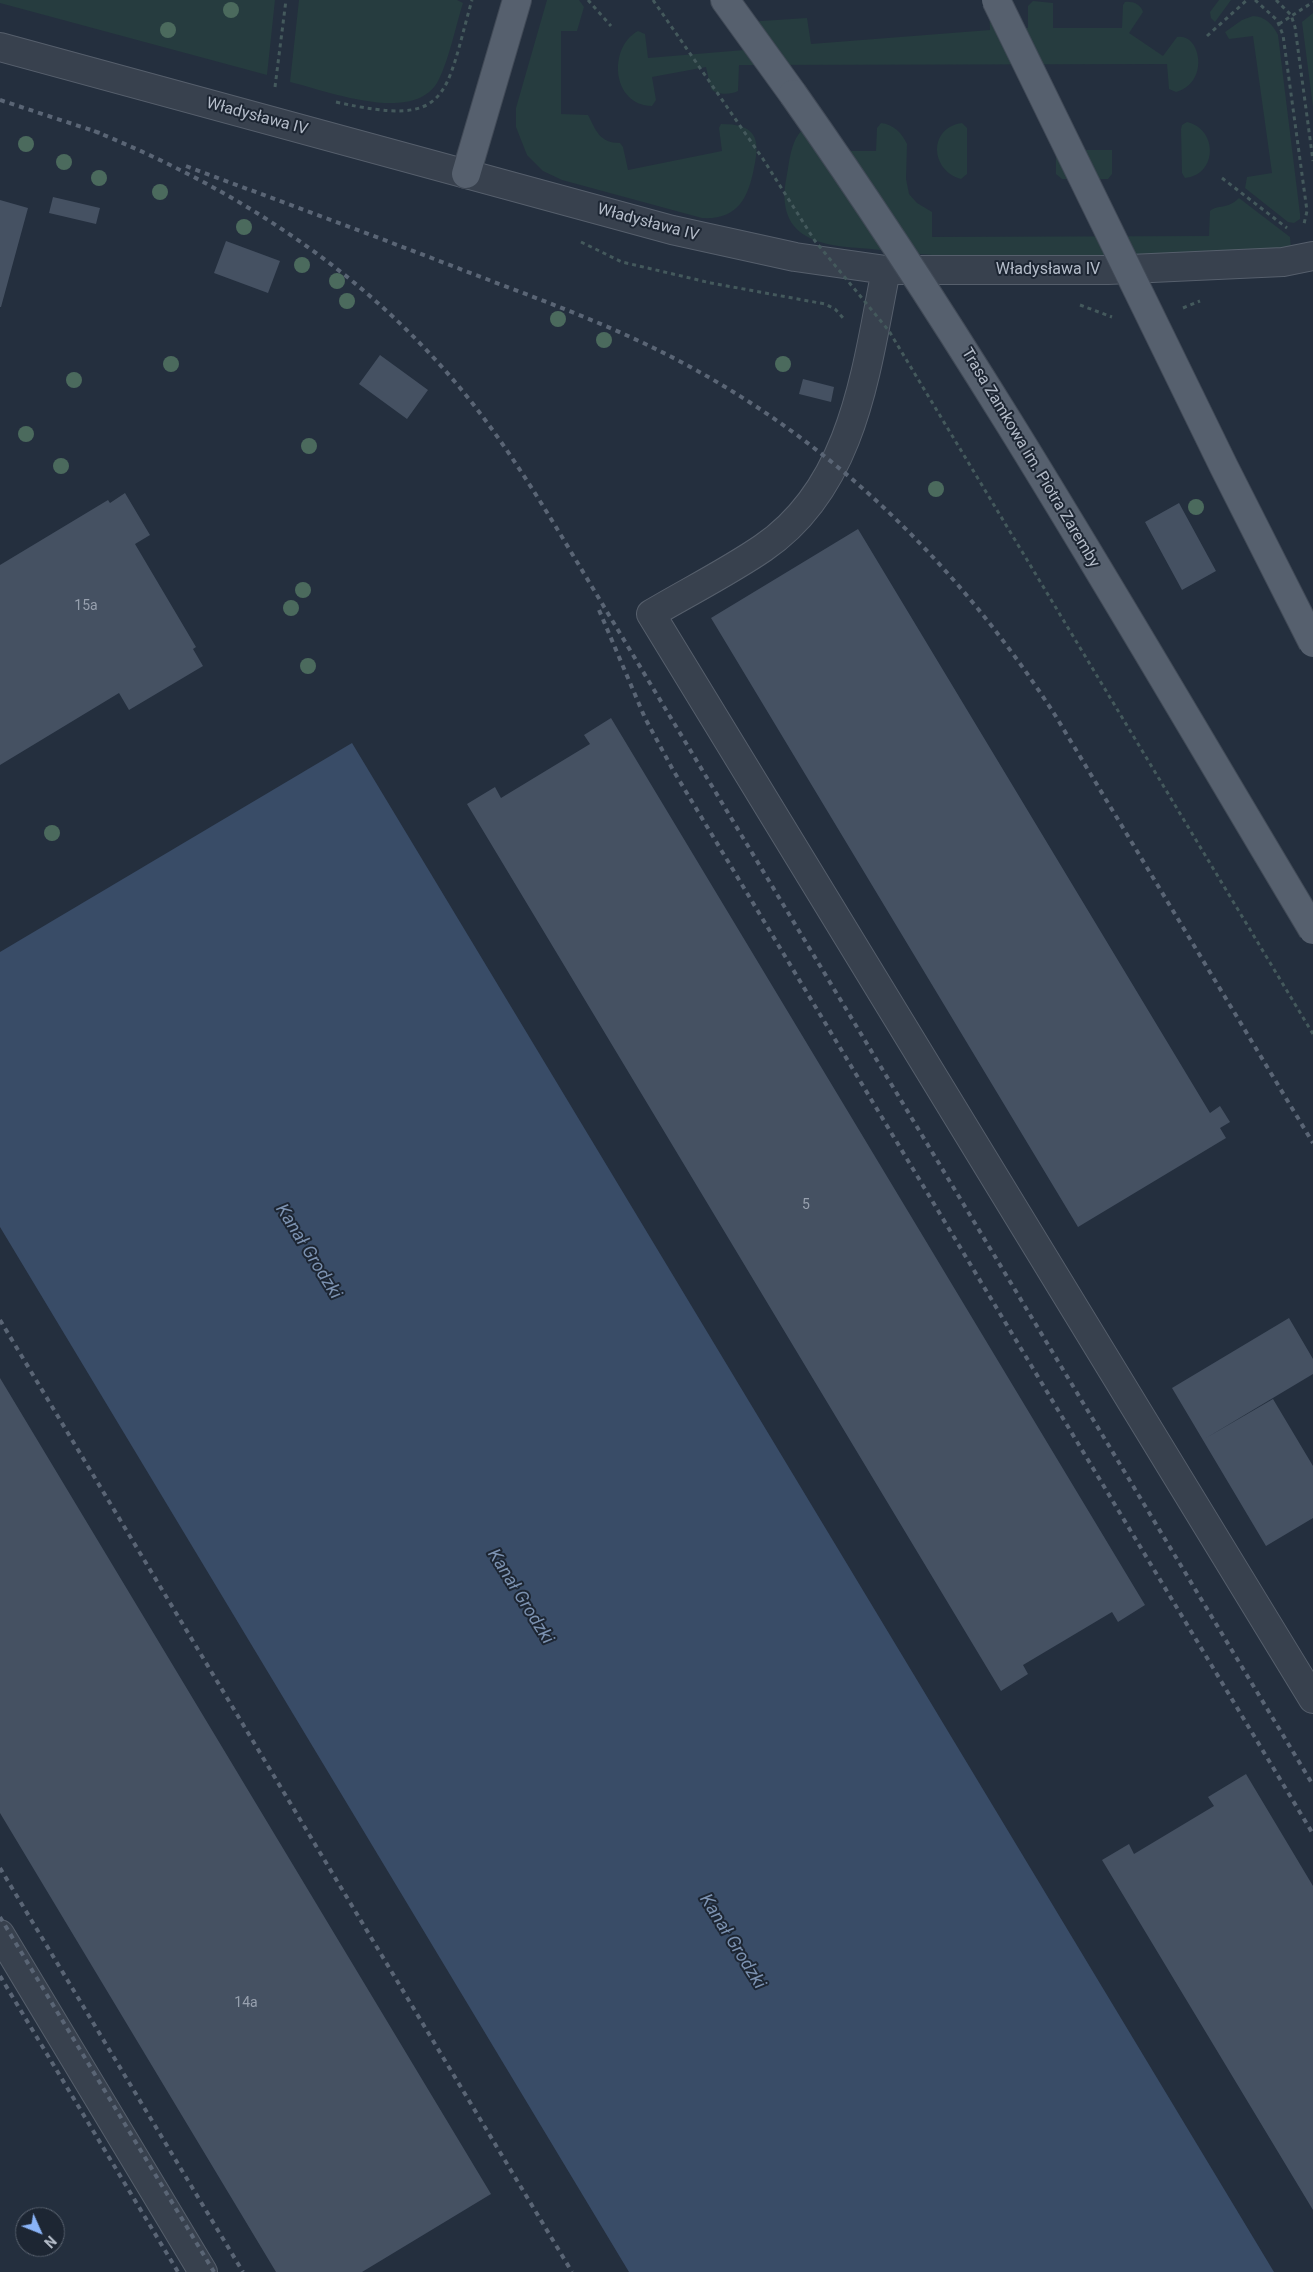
<!DOCTYPE html>
<html>
<head>
<meta charset="utf-8">
<style>
	body { margin:0 }
	#map { position:relative; width:1313px; height:2272px; overflow:hidden; background:#242f3e; font-family:Roboto,sans-serif }
	canvas { display:block }
	.north { position:absolute; left:15px; top:2207px; width:50px; height:50px; box-sizing:border-box; background:#1d2633; border:1px solid #59626f; border-radius:50%; rotate:134deg; font-size:14px; font-weight:700; line-height:20px; text-align:center; color:#b4bcc9 }
	.north::after { content:''; display:block; margin:auto; width:18px; height:22px; background:#8ab4f8; clip-path:polygon(50% 0,100% 100%,50% 72%,0 100%) }
</style>
</head>
<body>
<div id="map">
<canvas width="1313" height="2272"></canvas>
<div class="north">N</div>
</div>
<script>
const ctx = document.querySelector('canvas').getContext('2d');
ctx.lineJoin = 'round';
function fillPath(path, color) { ctx.fillStyle = color; ctx.fill(path, 'evenodd'); }
function stroke(path, color, width, dash) { ctx.strokeStyle = color; ctx.lineWidth = width; ctx.lineCap = dash ? 'butt' : 'round'; ctx.setLineDash(dash || []); ctx.stroke(path); }
function drawText(font, color, halo, rows, align = 'center') {
  ctx.font = font + ' Roboto,sans-serif'; ctx.lineWidth = 4; ctx.setLineDash([]); ctx.textBaseline = 'middle'; ctx.strokeStyle = halo; ctx.fillStyle = color; for (const [text, x, y, turn = 0] of rows) {
    ctx.save(); ctx.translate(x, y); ctx.rotate((+turn || 0) * Math.PI / 180); ctx.textAlign = isNaN(turn) ? turn : align; if (halo) ctx.strokeText(text, 0, 0); ctx.fillText(text, 0, 0); ctx.restore();
  }
}
fillPath(new Path2D(`
	M0 0H275L267 75 0 3Z
	M299 0H457L463 3C456 25 448 64 437 83 411 124 328 91 290 82Z
	M547 0H579L584 7 577 31H561V114L588 115C596 130 599 143 620 143L623 147 628 170 722 151 719 128 721 124C755 124 761 137 754 168 748 199 737 220 702 218L562 180 543 171 527 155 516 127V108Z
	M1219 0H1231L1215 22 1211 18 1210 12Z
	M1010 1 1015 5V28H1028V6L1033 1 1053 3V28H1122L1123 5 1125 2C1132 1 1141 4 1143 12L1129 33 1163 56 1177 37C1200 32 1211 82 1176 92L1169 89 1167 64 739 65 738 91C731 95 717 95 711 89L706 67 652 77 656 100 652 106C611 105 608 47 638 31L645 34 648 58 744 50 747 22 807 18 811 44 990 30 989 7Z
	M1313 13V107L1302 22Z
	M1253 16C1265 16 1273 25 1278 35L1300 214V219L1294 223 1288 222 1245 188 1247 177 1272 173 1253 36 1229 39 1225 32 1242 20Z
	M1187 122C1218 129 1218 175 1185 178L1182 173 1181 129 1182 125Z
	M881 123C893 124 902 133 907 144L906 179 909 194 917 203 932 212V237L1209 236 1210 211C1218 204 1227 210 1239 198L1290 237 1291 248C1155 258 1016 266 880 250 857 247 826 248 806 236 785 224 782 202 786 180 790 161 790 137 807 126L821 151H876L877 128Z
	M962 123 967 128V174L961 179C930 170 928 128 962 123Z
	M1056 150H1112V174L1108 179H1062L1056 174Z`), '#263c3f');
fillPath(new Path2D(`
	M352 743 1274 2272H629L0 1227V952Z`), '#394c67');
fillPath(new Path2D(`
	M53 197 100 208 96 224 49 213Z
	M0 200 28 208 1 307H0Z
	M226 241 280 261 268 293 214 273Z
	M380 355 428 390 407 419 359 384Z
	M803 379 834 387 831 402 799 394Z
	M125 493 150 535 135 544 196 647 193 649 203 666 129 710 119 693 0 765V565L108 500 110 503Z
	M1179 503 1216 571 1182 590 1145 522Z
	M858 529 1210 1113 1220 1106 1230 1122 1220 1128 1226 1138 1078 1227 711 618Z
	M611 718 1145 1605 1118 1622 1112 1612 1023 1665 1028 1674 1001 1691 467 804 495 787 501 798 590 744 584 735Z
	M1289 1318 1313 1359V1374L1206 1438 1273 1399 1313 1466V1518L1266 1546 1172 1388Z
	M0 1378 491 2194 362 2272H276L0 1813Z
	M1246 1774 1313 1886V2210L1102 1860 1129 1844 1134 1854 1214 1806 1208 1797Z`), '#455162');
const minor = new Path2D(`
	M0 47 672 230 795 257 886 270H1108L1283 262 1313 256
	M886 270C866 370 854 486 763 548 728 572 688 592 651 614L1313 1699
	M0 1934 203 2272`);
const major = new Path2D(`
	M725 0 793 94
	M466 174 517 0`);
stroke(minor, '#565f6c', 30);
stroke(major, '#414a57', 30);
stroke(new Path2D(`
	M588 0 611 26
	M1255 0 1277 20 1283 35 1307 211 1304 224
	M1276 0 1291 15 1295 27 1313 161
	M1279 24 1313 2
	M1207 36 1247 0
	M275 87 286 0
	M336 102C451 128 444 98 472 0
	M1222 178 1287 228
	M581 242 622 262 711 283 825 304 835 309 843 318
	M1080 305 1112 317
	M1183 308 1200 301`), '#44595c', 3, [4, 4]);
stroke(minor, '#38414e', 28);
stroke(major, '#56606e', 28);
stroke(new Path2D(`
	M0 100 100 133
	M94 131C238 189 371 276 469 399 501 439 529 483 556 527L1313 1785
	M186 166C282 202 378 237 473 274 544 301 616 327 683 363 837 445 961 569 1055 715L1313 1143
	M599 610 645 718 673 770 1313 1834
	M0 1320 572 2272
	M0 1868 243 2272
	M0 1917 214 2272
	M0 1976 178 2272`), '#5a6575', 4, [5, 5]);
const majorBridge = new Path2D(`
	M996 0 1224 467 1313 643
	M793 94C982 362 1144 648 1313 930`);
stroke(majorBridge, '#414a57', 30, []);
stroke(new Path2D(`
	M653 0 763 159 815 241 889 331 1313 1034`), '#44595c', 3, [4, 4]);
stroke(majorBridge, '#56606e', 28);
ctx.fillStyle = '#4b6a5d';
for (const [x, y] of [
	[231,10],
	[168,30],
	[26,144],
	[64,162],
	[99,178],
	[160,192],
	[244,227],
	[302,265],
	[337,281],
	[347,301],
	[558,319],
	[604,340],
	[171,364],
	[783,364],
	[74,380],
	[26,434],
	[309,446],
	[61,466],
	[936,489],
	[1196,507],
	[303,590],
	[291,608],
	[308,666],
	[52,833]
]) { ctx.beginPath(); ctx.arc(x, y, 8, 0, 2 * Math.PI); ctx.fill(); }
drawText('14px', '#98a1af', null, [
	["15a",86,606],
	["5",806,1205],
	["14a",246,2003]
]);
drawText('16px', '#b4bcc9', '#1d2633', [
	["Władysława IV",257,117,15],
	["Władysława IV",648,223,15],
	["Władysława IV",1048,270],
	["Trasa Zamkowa im. Piotra Zaremby",1030,458,59]
]);
drawText('italic 18px', '#7c92b1', '#1d2633', [
	["Kanał Grodzki",308,1252,58],
	["Kanał Grodzki",520,1597,58],
	["Kanał Grodzki",732,1942,58]
]);
</script>
</body>
</html>
